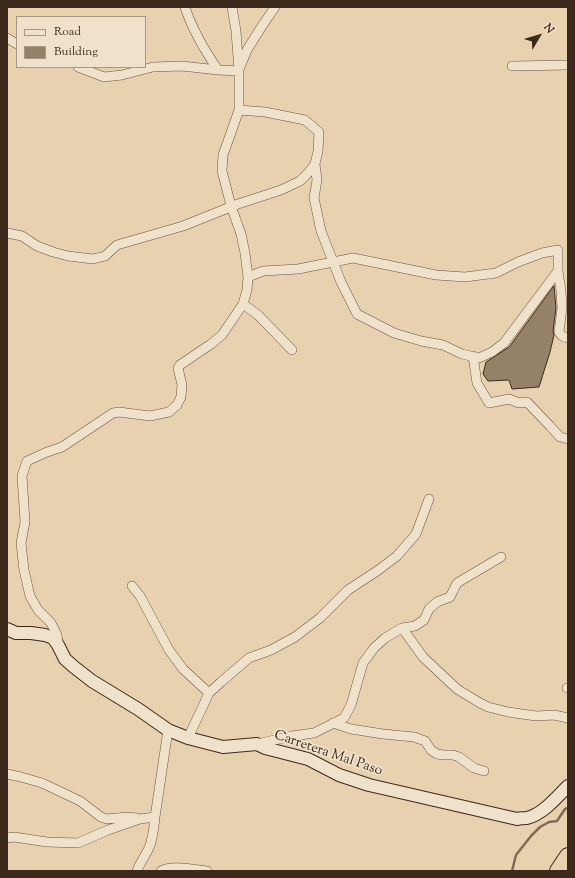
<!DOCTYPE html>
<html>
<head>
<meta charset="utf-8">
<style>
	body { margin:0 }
	#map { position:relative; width:575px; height:878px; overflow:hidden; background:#e8d1ae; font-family:"Sorts Mill Goudy",serif }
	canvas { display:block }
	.frame { position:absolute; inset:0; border:8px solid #3c291c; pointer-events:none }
	.legend { position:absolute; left:16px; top:16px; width:130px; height:52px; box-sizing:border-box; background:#f0e1ca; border:1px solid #a89784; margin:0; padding:5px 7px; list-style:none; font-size:12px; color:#3c291c }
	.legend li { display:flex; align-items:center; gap:8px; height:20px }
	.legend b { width:20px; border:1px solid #a89784 }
	.north { position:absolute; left:519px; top:16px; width:40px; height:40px; -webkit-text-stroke:3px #f0e1ca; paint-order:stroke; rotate:52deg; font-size:11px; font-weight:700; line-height:16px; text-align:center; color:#3c291c }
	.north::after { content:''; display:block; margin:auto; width:14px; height:18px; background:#3c291c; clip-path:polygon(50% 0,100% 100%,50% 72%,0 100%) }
</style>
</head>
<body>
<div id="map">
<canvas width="575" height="878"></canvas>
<div class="frame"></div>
<ul class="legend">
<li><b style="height:5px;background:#f0e1ca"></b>Road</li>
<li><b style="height:11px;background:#958068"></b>Building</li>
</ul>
<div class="north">N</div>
</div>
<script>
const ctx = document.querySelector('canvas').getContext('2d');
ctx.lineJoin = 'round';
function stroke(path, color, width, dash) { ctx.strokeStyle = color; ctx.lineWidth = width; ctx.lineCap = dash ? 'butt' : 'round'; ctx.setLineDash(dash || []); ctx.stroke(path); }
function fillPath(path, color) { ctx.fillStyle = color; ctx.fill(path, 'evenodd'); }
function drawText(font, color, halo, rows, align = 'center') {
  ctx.font = font + ' "Sorts Mill Goudy",serif'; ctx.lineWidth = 3.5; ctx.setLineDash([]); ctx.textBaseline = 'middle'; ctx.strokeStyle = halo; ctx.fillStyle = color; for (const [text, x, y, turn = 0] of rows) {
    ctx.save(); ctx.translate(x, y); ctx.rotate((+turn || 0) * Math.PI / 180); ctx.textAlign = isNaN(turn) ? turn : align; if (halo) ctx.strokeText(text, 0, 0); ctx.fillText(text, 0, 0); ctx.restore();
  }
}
stroke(new Path2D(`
	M512 871 516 855 531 836 540 827 549 822 557 821 565 809 568 808`), '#806c56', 2.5);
const building = new Path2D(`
	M554 286 556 308 553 331 554 335 550 352 539 387 512 389 509 380 488 381 483 374 486 362 509 347Z`);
fillPath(building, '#958068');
stroke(building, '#3c291c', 1);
const street = new Path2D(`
	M185 7C192 29 205 51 218 70
	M7 38 17 44
	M512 66 568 65
	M78 67 104 77 122 75 153 67 182 66 218 70 239 71
	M240 67 247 50 262 26 275 7
	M239 110 265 112 305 120 319 132 318 151 315 164 317 180 314 198 321 231 341 282 357 314 394 333 421 341 443 345 462 354 479 358 492 352 504 343 558 271V250L542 253 518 262 496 273 465 277 436 275 353 258 298 269 263 271 248 277
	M7 233 22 236 37 246 53 252 68 256 93 259 105 256 117 245 183 226 238 204 281 190 300 181 308 173 315 164
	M558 271 561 291 562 308 559 332C561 336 563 337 568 338
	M243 304 258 315 292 350
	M473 356 477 383 489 403 509 399 519 403 527 402 550 426 560 437 568 439
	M132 586 140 596 169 650 183 669 209 693
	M402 628 423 657 457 689 480 703 488 707 508 712 536 716 554 715 568 718
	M58 644 57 635 51 623 38 610 30 596 24 570 21 543 25 522 22 476 27 461 47 452 62 447 113 413 119 412 150 416 169 412 177 405 181 397 182 385 178 368 180 365 211 344 222 335 243 304 247 290 248 277 245 253 241 234 231 206 222 171 223 155 239 110V71L236 31 232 7
	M567 688H568
	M333 723 351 729 383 734 414 737 425 741 431 750 437 754 444 755H453L459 757 474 768 484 771
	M188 738 209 693 221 682 249 658 271 650 295 637 320 618 348 590 377 571 397 556 416 534 429 499
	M257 744 292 736 314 733 344 718 351 705 363 663 374 648 385 638 402 628 415 626 424 620 429 609 437 602 450 597 457 583 501 557
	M7 774 21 777 42 783 80 801 101 817 107 819 127 817 137 818
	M7 838 14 837 47 842 78 843 108 830 140 819 155 817
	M137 871C140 863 145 856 149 848 153 839 154 827 155 817L168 730
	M161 871C172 864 195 870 207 871`);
const secondary = new Path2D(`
	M7 629 16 633H31L45 635 53 638 58 645 65 659 74 667 92 681 138 709 168 730 188 738 223 747 257 744 265 748 308 759 339 775 369 785 517 819C520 818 524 818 527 818 543 814 556 798 568 786`);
const highway = new Path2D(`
	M558 871 568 856`);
stroke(street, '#675340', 10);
stroke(secondary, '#3c291c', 14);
stroke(highway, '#3c291c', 18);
stroke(street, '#f0e1ca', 9);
stroke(secondary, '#f0e1ca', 12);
stroke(highway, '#e8d1ae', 16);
drawText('14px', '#3c291c', '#f0e1ca', [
	["Carretera Mal Paso",328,754,19]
]);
</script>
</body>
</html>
